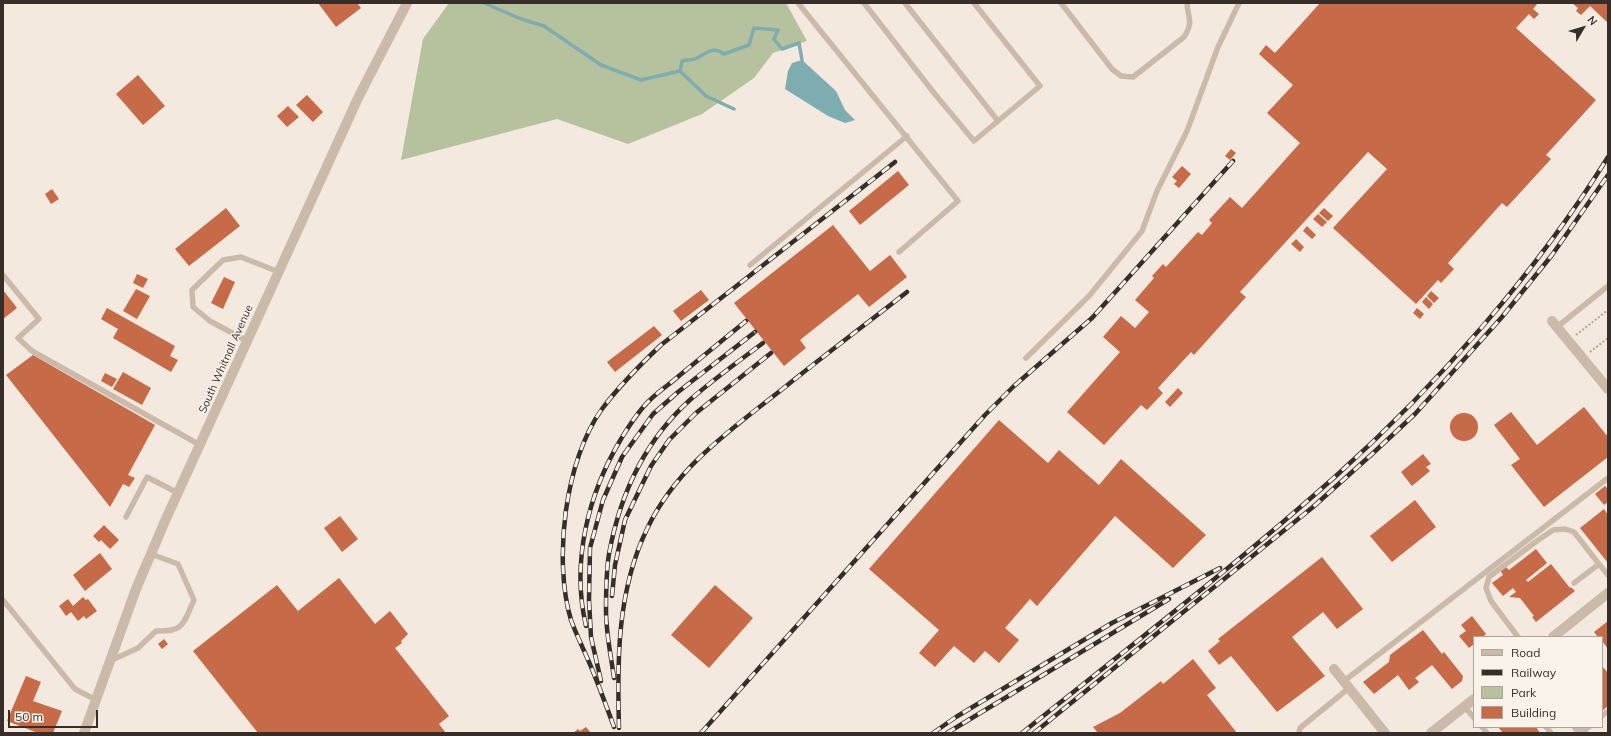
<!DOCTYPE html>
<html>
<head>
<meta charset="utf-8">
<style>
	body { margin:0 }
	#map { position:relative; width:1611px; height:736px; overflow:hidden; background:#f3e9de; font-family:Mulish,sans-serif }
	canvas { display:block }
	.frame { position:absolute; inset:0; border:4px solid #382e29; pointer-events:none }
	.legend { position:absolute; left:1473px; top:636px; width:130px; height:92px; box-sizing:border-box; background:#faf3ea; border:1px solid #aca49d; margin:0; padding:5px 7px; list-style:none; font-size:12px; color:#382e29 }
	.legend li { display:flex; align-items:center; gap:8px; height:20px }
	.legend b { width:20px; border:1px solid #aca49d }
	.north { position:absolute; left:1563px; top:8px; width:40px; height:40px; -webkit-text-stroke:3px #faf3ea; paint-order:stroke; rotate:52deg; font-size:11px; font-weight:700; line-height:16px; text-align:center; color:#382e29 }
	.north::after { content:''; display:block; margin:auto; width:14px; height:18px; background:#382e29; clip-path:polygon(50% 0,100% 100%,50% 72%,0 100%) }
	.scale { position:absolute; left:8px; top:710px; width:90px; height:18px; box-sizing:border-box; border:2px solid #382e29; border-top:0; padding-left:5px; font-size:12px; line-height:14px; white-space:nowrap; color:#382e29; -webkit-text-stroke:3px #faf3ea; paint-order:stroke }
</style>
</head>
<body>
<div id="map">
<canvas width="1611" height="736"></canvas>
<div class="frame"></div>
<ul class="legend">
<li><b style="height:5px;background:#cbbaa9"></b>Road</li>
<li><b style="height:5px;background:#382e29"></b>Railway</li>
<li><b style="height:11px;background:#b5c29d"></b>Park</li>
<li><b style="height:11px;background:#c66a48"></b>Building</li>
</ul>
<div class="north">N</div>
<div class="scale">50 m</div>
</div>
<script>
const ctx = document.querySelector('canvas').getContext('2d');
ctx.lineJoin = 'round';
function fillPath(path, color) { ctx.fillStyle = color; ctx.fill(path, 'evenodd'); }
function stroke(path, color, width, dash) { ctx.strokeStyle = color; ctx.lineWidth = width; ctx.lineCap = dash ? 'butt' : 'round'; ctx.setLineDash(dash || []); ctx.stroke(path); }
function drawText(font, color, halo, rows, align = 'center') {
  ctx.font = font + ' Mulish,sans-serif'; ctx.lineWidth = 3; ctx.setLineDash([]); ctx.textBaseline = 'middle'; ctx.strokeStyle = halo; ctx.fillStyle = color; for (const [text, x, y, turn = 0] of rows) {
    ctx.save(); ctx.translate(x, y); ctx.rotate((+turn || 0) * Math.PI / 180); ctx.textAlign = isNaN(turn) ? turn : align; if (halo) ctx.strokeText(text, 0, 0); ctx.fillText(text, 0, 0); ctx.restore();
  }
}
fillPath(new Path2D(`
	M449 3H786L807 41 773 53 754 78 702 114 628 144 557 119 401 160 423 39Z`), '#b5c29d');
fillPath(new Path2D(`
	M802 60 836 91 845 110 855 120 845 123 828 116 785 89 788 71 792 63Z`), '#7dadb0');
stroke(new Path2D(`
	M484 3 521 19 544 26 601 65 641 80 680 71
	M680 71 682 61C686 60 691 60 695 59 705 55 712 45 724 54L749 45 754 28 778 30 774 39 782 49 799 43 802 60
	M680 71 706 96 734 109`), '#7dadb0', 3.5);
fillPath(new Path2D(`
	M318 3H357L361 8 336 27Z
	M1320 3H1538L1533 9 1539 14 1534 19 1529 14 1516 28 1596 100 1546 155 1551 159 1507 207 1502 203 1448 263 1454 269 1441 283 1438 280 1416 304 1333 228 1387 169 1368 152 1240 292 1246 297 1194 355 1191 352 1158 388 1163 393 1147 410 1141 405 1104 445 1067 412 1120 352 1103 337 1121 316 1135 328 1149 312 1135 300 1154 278 1152 276 1163 264 1166 267 1198 232 1202 235 1212 223 1209 220 1230 197 1242 208 1300 143 1267 113 1293 85 1259 54 1266 45 1275 53Z
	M1572 3H1608V23L1590 6 1581 15 1576 11 1578 8Z
	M138 75 165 106 143 125 116 94Z
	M307 95 323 112 313 122 296 105Z
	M288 106 299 117 287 127 277 116Z
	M1231 149 1236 153 1230 160 1225 156Z
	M1182 166 1191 174 1179 188 1174 184 1177 181 1172 177Z
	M898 171 909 185 860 225 849 211Z
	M52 189 59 199 51 204 45 194Z
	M226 208 240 226 189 266 175 249Z
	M1324 208 1333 216 1328 221 1319 213Z
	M1318 214 1327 222 1322 227 1313 219Z
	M833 225 870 271 890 255 907 277 869 307 858 294 800 340 806 348 784 366 734 303Z
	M1307 226 1316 235 1312 239 1303 231Z
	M1296 239 1304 247 1300 252 1291 244Z
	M137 274 148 279 143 288 133 283Z
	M224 277 235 282 223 309 211 303Z
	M136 289 150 296 137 319 123 311Z
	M3 290 17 308 3 319Z
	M701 290 709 300 681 321 673 311Z
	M1431 291 1439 298 1434 303 1427 296Z
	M1426 297 1433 304 1429 309 1422 302Z
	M107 308 175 346 170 356 178 360 171 372 113 338 118 329 101 319Z
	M1417 308 1424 314 1420 319 1413 313Z
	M654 326 662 335 615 372 607 362Z
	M33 355 155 425 128 475 135 478 129 487 123 484 110 507 6 375Z
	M123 372 151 388 142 405 113 389Z
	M105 373 117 379 112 387 101 381Z
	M1178 388 1183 393 1170 407 1165 402Z
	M1584 407 1608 437V457L1544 507 1511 465 1520 459 1494 425 1511 412 1537 445Z
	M1450 427a14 14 0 1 1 28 0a14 14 0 1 1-28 0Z
	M999 420 1048 463 1059 450 1099 485 1121 459 1206 535 1173 568 1115 516 1037 606 1030 599 1005 628 1019 640 999 663 985 651 974 663 954 646 935 667 919 653 939 630 869 569Z
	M1423 454 1431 464 1426 467 1430 471 1412 486 1401 472Z
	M1605 486 1608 489V502L1604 505 1595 494Z
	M1415 500 1436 527 1392 562 1370 536Z
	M1604 509 1608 515V563L1580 528Z
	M340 516 358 539 342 552 324 528Z
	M104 525 119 540 110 549 101 540 99 542 93 536Z
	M1536 549 1547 563 1526 580 1528 582 1551 564 1570 588 1571 587 1575 591 1536 622 1532 617 1534 616 1520 598 1509 597 1516 592 1513 588 1503 596 1492 583 1503 575 1500 570 1505 566 1509 570Z
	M100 553 112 569 85 591 73 575Z
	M1322 557 1363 609 1337 629 1323 612 1292 637 1325 676 1277 712 1231 656 1219 665 1208 651 1220 641 1218 639Z
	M339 578 375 624 390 611 408 634 401 641 402 643 395 648 449 716 439 724 446 733H258L193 651 277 585 298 611Z
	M715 585 753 618 709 668 671 635Z
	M83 597 86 600 88 599 97 611 86 619 84 616 78 621 71 612 66 616 59 606 68 599 73 606Z
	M1472 616 1486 634 1483 637H1474V644L1469 648 1459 636 1466 631 1461 625Z
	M1608 621V649L1602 641V637H1598L1594 632Z
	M1423 630 1442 654 1444 652 1463 676 1462 681 1452 689 1432 665 1415 678 1419 682 1409 690 1398 675 1374 694 1363 682 1389 662 1390 655Z
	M164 639 168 644 162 649 158 644Z
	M1193 659 1216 688 1207 695 1237 733H1098L1093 727 1120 713 1161 681 1163 684Z
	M1602 666 1608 673V706L1602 711Z
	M26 676 41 682 33 701 62 711 53 733H38L7 721Z
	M586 727 591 733H573L578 729 580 731Z
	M1498 727H1536L1540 733H1503Z`), '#c66a48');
stroke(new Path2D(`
	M1576 335 1608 310
	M1590 352 1608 338`), '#b7a494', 2, [2, 2]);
stroke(new Path2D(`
	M798 3 958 201 899 252
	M864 3 934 93 974 141 1040 86 974 3
	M905 3 998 121
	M1061 3 1112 69 1121 76 1133 77 1184 37C1194 22 1188 19 1187 3
	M750 265 907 136
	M3 275 39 319 18 338 32 351 200 445
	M1557 327 1608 286
	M247 341 210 321 193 307 192 290 223 260 241 257 279 272
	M1026 358 1089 296 1142 231 1157 191 1187 131 1218 47 1239 3
	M126 517 147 477 178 493
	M1574 583 1599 564 1608 575
	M3 600 75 689 96 700
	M1518 637 1491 601 1486 588 1489 577 1534 543 1553 530 1565 529 1574 532 1599 564
	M110 661 138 648 156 631C185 632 183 623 194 600L178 564 151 554
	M1344 681 1608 478
	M1465 707 1474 718
	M1602 716 1608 711
	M1482 727 1487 733
	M1546 727 1551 733
	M1299 733 1300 728 1349 688
	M1582 733 1589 727`), '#cbbaa9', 5.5);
stroke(new Path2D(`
	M1552 321 1608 389
	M1334 669 1385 733
	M1577 727 1581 733`), '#cbbaa9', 10);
stroke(new Path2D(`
	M1553 637 1608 593
	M84 733 136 589 165 521 358 98 407 3
	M1431 733 1474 699`), '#cbbaa9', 10);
const rail = new Path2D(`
	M612 596 615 565 625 520 651 466 669 440 696 413 771 353
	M586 626C571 562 588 494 621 439 629 426 638 411 650 400 659 391 670 384 680 375 702 357 724 339 746 321
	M614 678C611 656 606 633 606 611 606 593 606 572 609 554 620 494 645 440 691 399 714 379 739 361 763 343
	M601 681 591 637 589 600 590 548 603 500 622 457 653 414 678 392 755 332
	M614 727C606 705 598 683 589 662 583 648 576 634 571 620 553 560 565 460 602 409 619 386 640 365 661 345L895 162
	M619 728C617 661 617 591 647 529 677 466 732 429 785 387 825 355 866 324 907 292
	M701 733 985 415 1014 386 1092 318 1233 161
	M933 733 956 717 1112 623 1220 568
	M947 733 1169 599
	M1022 733C1128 648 1236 565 1337 475 1438 384 1536 273 1608 157
	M1034 733 1313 507 1371 455 1415 414 1502 317 1552 255 1608 175`);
stroke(rail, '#382e29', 4.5);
stroke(rail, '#faf3ea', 3, [9]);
drawText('11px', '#382e29', '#faf3ea', [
	["South Whitnall Avenue",226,359,-66]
]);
</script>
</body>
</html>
